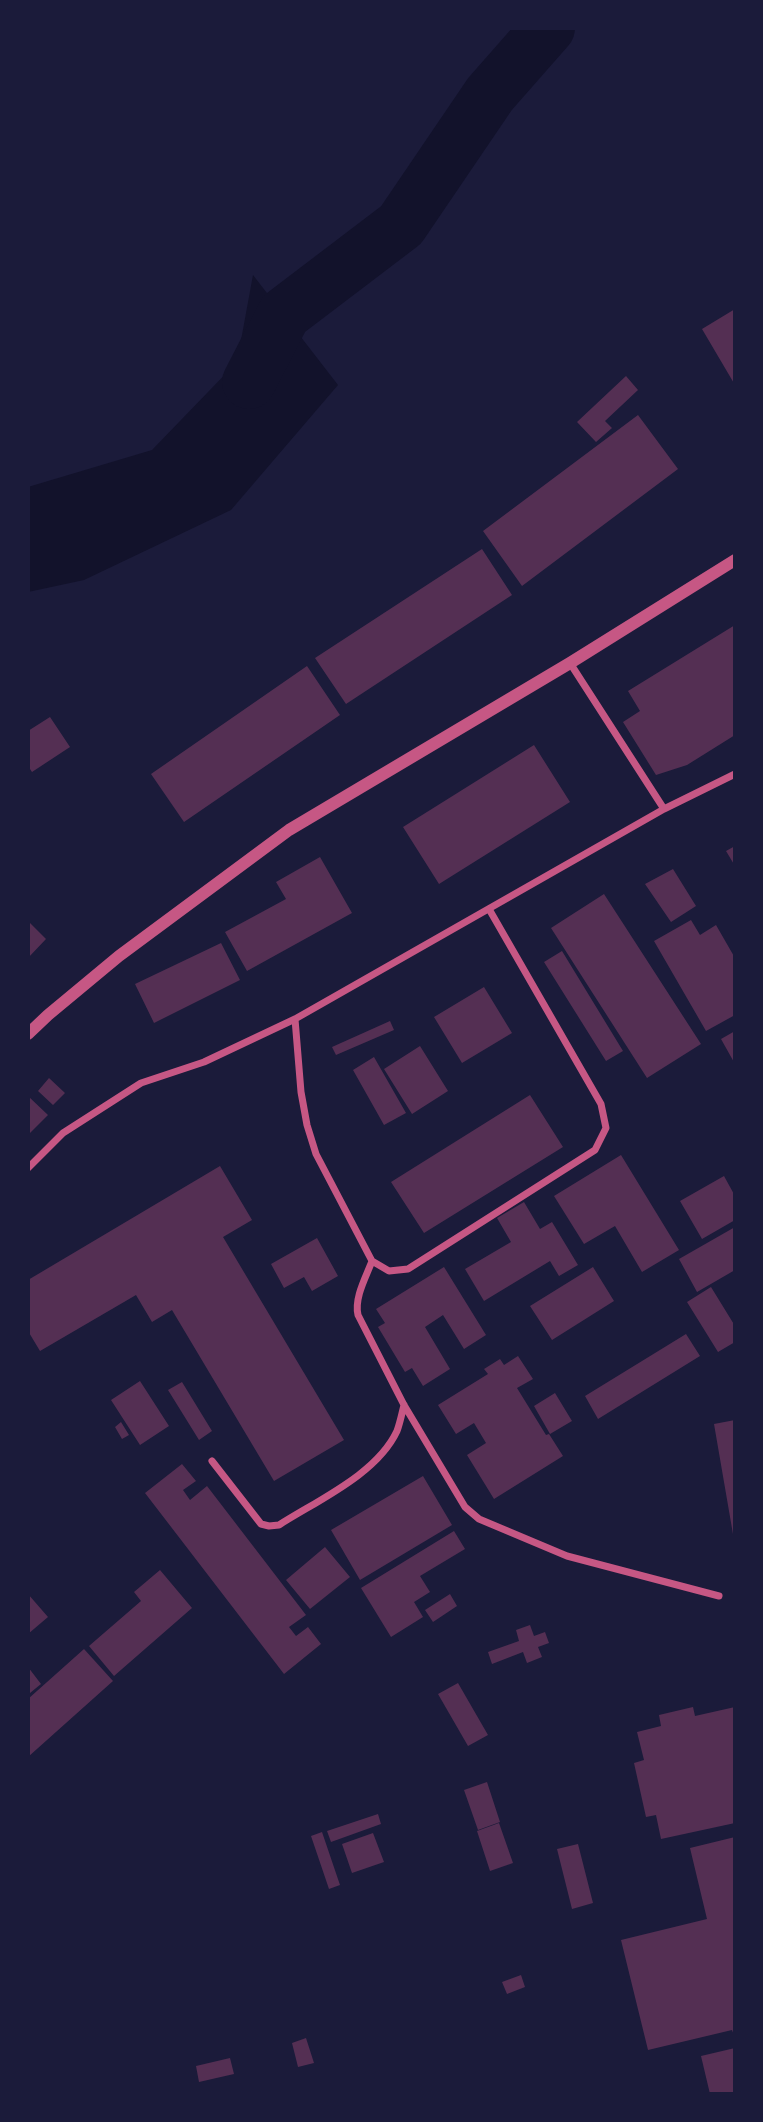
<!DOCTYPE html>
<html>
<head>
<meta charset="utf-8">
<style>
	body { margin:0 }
	#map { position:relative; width:763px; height:2122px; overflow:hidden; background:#1b1b3a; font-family:"PT Sans Narrow",sans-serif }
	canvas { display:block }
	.frame { position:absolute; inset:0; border:30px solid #1b1b3a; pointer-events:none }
</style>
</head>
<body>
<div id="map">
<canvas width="763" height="2122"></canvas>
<div class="frame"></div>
</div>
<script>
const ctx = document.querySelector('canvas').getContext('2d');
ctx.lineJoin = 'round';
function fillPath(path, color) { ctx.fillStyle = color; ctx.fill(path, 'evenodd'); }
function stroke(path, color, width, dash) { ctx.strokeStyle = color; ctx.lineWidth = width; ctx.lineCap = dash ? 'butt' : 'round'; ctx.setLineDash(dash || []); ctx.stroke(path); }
fillPath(new Path2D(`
	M253 275 338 385 231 510 84 580 28 592V487L152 450 237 362Z`), '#12122b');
stroke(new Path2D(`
	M249 382 284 314 401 225 490 94 548 28`), '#12122b', 54);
fillPath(new Path2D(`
	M735 309V385L702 329Z
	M626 376 638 390 605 421 612 428 596 442 577 422Z
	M638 415 678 469 522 586 483 531Z
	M482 549 512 595 346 704 315 658Z
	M735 625V735L687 765 656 775 623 722 640 711 628 691Z
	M307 666 340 715 184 822 151 774Z
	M50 717 70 747 32 772 28 766V731Z
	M534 745 570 802 439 884 403 827Z
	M735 846V866L726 851Z
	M320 857 352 913 247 971 225 932 286 899 276 882Z
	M673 869 696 906 671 922 645 884Z
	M604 894 701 1044 647 1078 551 928Z
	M691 920 700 935 716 925 735 958V1015L706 1031 654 941Z
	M28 921 46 939 28 958Z
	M221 943 240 980 154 1023 135 984Z
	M562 951 623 1051 606 1061 544 962Z
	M484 987 512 1033 462 1063 434 1017Z
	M390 1021 394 1030 336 1055 332 1047Z
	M735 1031V1064L721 1039Z
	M420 1046 448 1091 412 1114 384 1069Z
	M374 1057 406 1113 384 1125 353 1070Z
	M49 1078 65 1093 53 1105 38 1091Z
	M530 1095 563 1147 424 1233 391 1182Z
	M28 1096 48 1115 28 1135Z
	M621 1155 679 1250 642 1272 615 1226 584 1244 554 1196Z
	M220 1166 252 1220 223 1237 344 1440 274 1481 172 1310 152 1322 136 1295 40 1351 28 1331V1280Z
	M724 1176 735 1196V1220L702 1239 680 1201Z
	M524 1202 540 1229 552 1222 578 1265 559 1276 550 1261 484 1301 465 1269 511 1242 497 1218Z
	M735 1227V1270L697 1292 679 1259Z
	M317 1238 338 1276 312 1291 304 1277 284 1288 271 1264Z
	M444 1267 486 1335 464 1349 443 1315 425 1327 450 1369 423 1386 412 1368 405 1372 378 1327 385 1323 376 1309Z
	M593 1267 614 1301 552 1340 530 1306Z
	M711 1287 735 1326V1342L718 1352 687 1302Z
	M686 1334 700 1356 598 1419 585 1396Z
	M518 1356 533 1379 517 1388 546 1435 549 1434 563 1456 494 1499 467 1455 486 1443 474 1423 456 1434 438 1405 488 1374 484 1369 500 1359 504 1365Z
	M140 1381 169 1426 140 1445 111 1400Z
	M182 1382 212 1431 199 1440 168 1390Z
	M555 1393 572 1421 550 1434 534 1406Z
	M735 1420V1540H734L714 1424Z
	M121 1422 129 1435 122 1439 115 1427Z
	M182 1464 196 1481 183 1490 190 1500 207 1486 306 1615 289 1627 296 1636 308 1627 321 1644 284 1674 145 1493Z
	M423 1476 452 1525 360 1580 331 1530Z
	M454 1531 465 1549 420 1576 430 1592 414 1602 423 1617 391 1637 361 1588Z
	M325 1547 350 1577 310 1609 286 1580Z
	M160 1570 192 1608 114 1676 89 1646 141 1601 134 1592Z
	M28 1594 48 1617 28 1634Z
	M450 1594 457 1606 433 1622 425 1610Z
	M530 1625 534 1636 545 1632 549 1643 538 1647 542 1657 527 1663 523 1652 492 1664 488 1652 519 1641 516 1630Z
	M84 1649 113 1681 28 1757V1699Z
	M28 1667 41 1684 30 1693 28 1691Z
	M458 1683 488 1735 468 1746 438 1694Z
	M693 1707 695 1716 735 1707V1823L661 1839 656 1815 646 1817 634 1763 644 1760 637 1732 661 1726 659 1715Z
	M487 1782 500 1822 478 1830 464 1790Z
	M378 1814 381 1824 331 1842 327 1831Z
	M499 1823 513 1863 490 1871 477 1831Z
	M322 1832 340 1885 329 1889 311 1836Z
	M373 1833 384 1862 352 1873 342 1844Z
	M735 1837V2038L732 2030 648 2050 621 1940 707 1919 690 1848Z
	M578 1844 593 1903 572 1909 557 1849Z
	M521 1975 525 1987 507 1994 502 1982Z
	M306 2038 314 2063 298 2067 292 2043Z
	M735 2048V2094H710L701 2056Z
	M230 2058 234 2074 199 2082 196 2066Z`), '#542f53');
stroke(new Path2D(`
	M570 663 664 809
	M295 1019 301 1092 307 1125 316 1154 372 1261 389 1271 408 1269 595 1150 606 1128 601 1104 489 909
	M28 1168 63 1133 141 1083 204 1062 295 1019 664 809 735 774
	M372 1261C366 1277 354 1298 358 1315L404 1405 465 1507 479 1519 567 1556 719 1596
	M212 1461 261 1524 269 1526 279 1525C318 1500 377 1474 397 1431 400 1423 402 1413 404 1405`), '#c65784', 7);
stroke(new Path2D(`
	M28 1034 48 1015 119 956 289 830 570 663 735 560`), '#c65784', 12);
</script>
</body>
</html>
